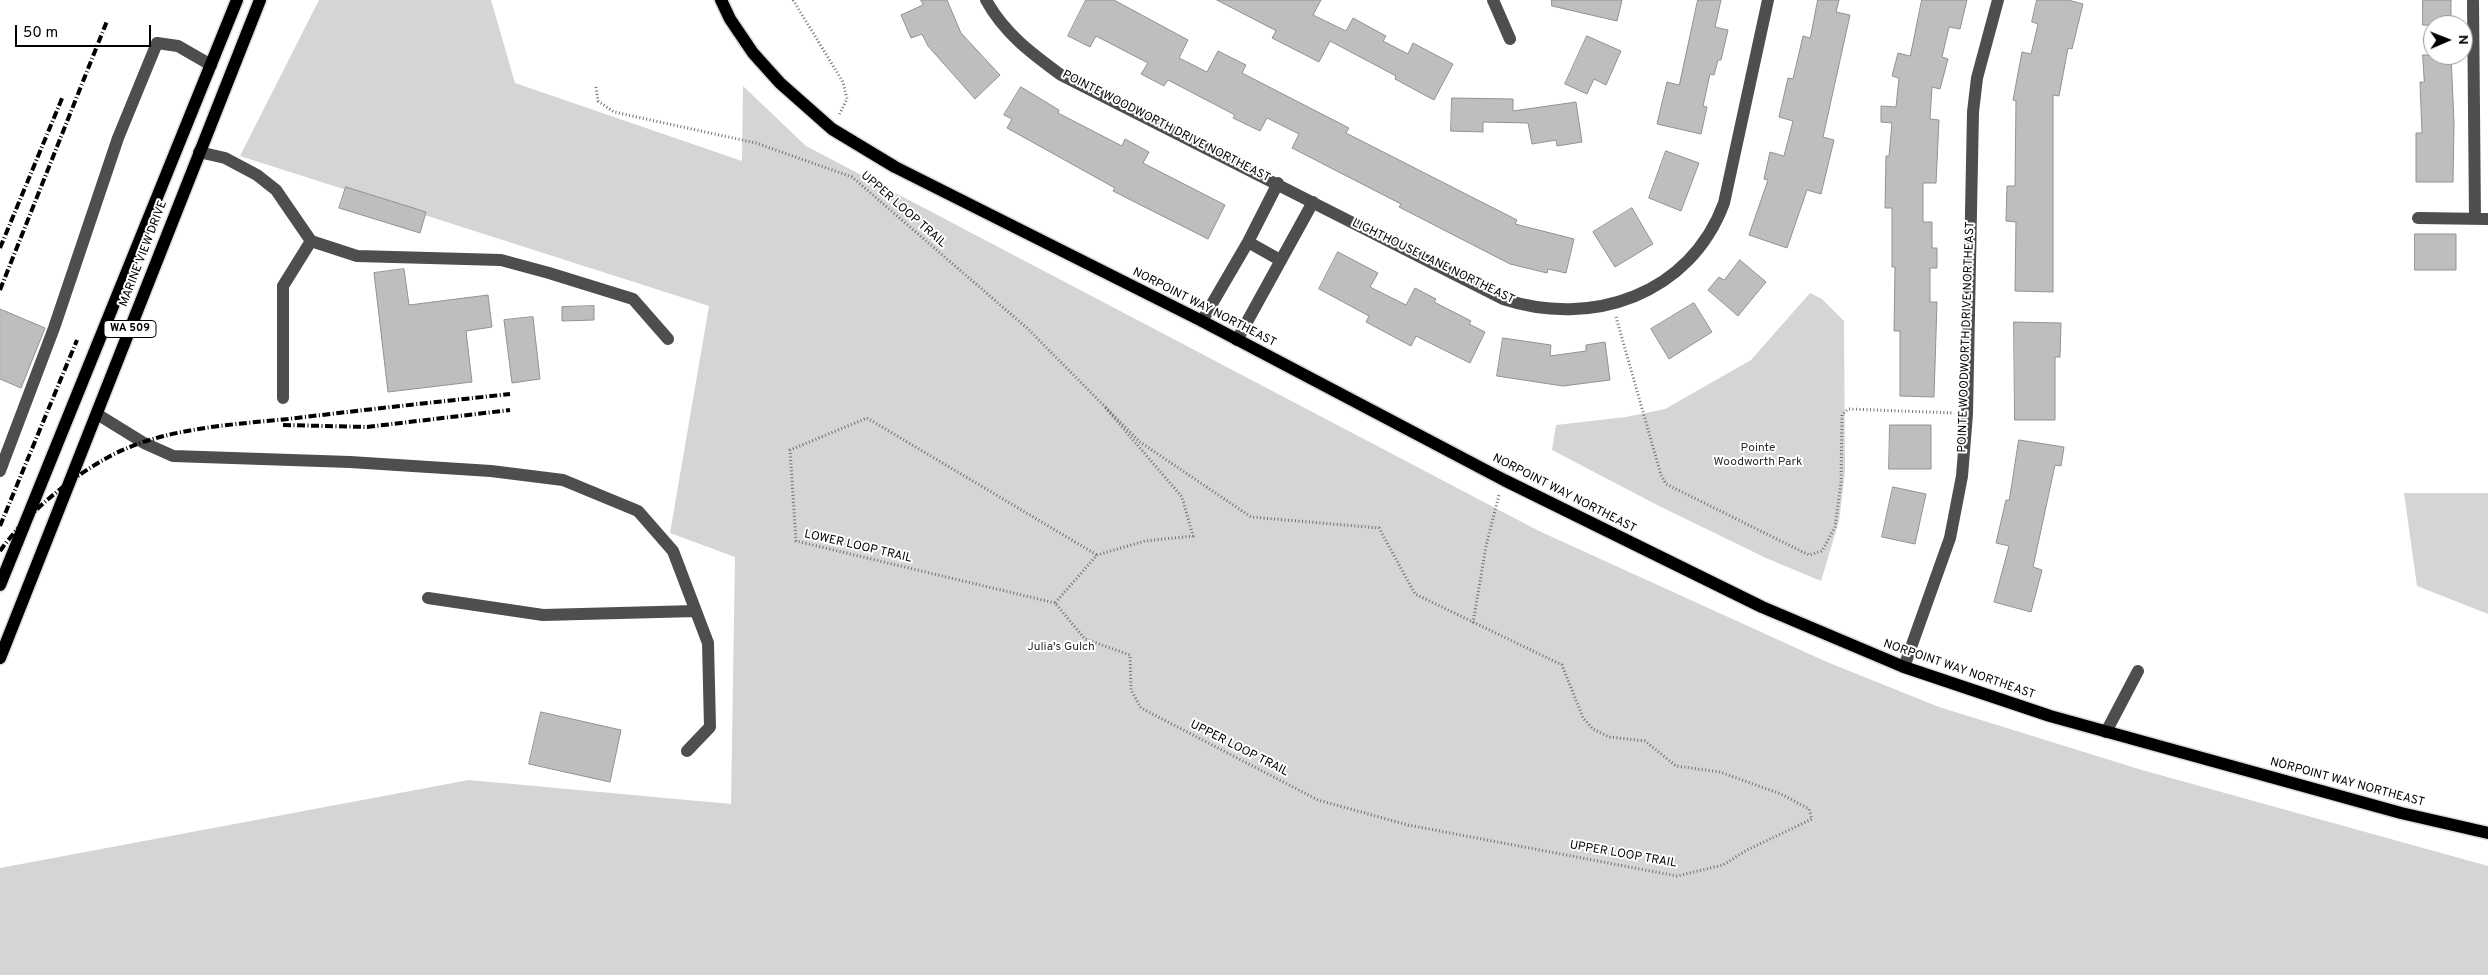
<!DOCTYPE html>
<html>
<head>
<meta charset="utf-8">
<style>
	body { margin:0 }
	#map { position:relative; width:2488px; height:975px; overflow:hidden; background:#fff; font-family:Overpass,sans-serif }
	canvas { display:block }
	.north { position:absolute; left:2423px; top:15px; width:50px; height:50px; box-sizing:border-box; background:#fff; border:1px solid #999; border-radius:50%; rotate:89deg; font-size:14px; font-weight:700; line-height:20px; text-align:center; color:#000 }
	.north::after { content:''; display:block; margin:auto; width:18px; height:22px; background:#000; clip-path:polygon(50% 0,100% 100%,50% 72%,0 100%) }
	.scale { position:absolute; left:15px; top:25px; width:136px; height:22px; box-sizing:border-box; border:2px solid #000; border-top:0; padding-left:6px; font-size:15px; line-height:18px; white-space:nowrap; color:#000; -webkit-text-stroke:4px #fff; paint-order:stroke }
</style>
</head>
<body>
<div id="map">
<canvas width="2488" height="975"></canvas>
<div class="north">N</div>
<div class="scale">50 m</div>
</div>
<script>
const ctx = document.querySelector('canvas').getContext('2d');
ctx.lineJoin = 'round';
function fillPath(path, color) { ctx.fillStyle = color; ctx.fill(path, 'evenodd'); }
function stroke(path, color, width, dash) { ctx.strokeStyle = color; ctx.lineWidth = width; ctx.lineCap = dash ? 'butt' : 'round'; ctx.setLineDash(dash || []); ctx.stroke(path); }
function drawText(font, color, halo, rows, align = 'center') {
  ctx.font = font + ' Overpass,sans-serif'; ctx.lineWidth = 4; ctx.setLineDash([]); ctx.textBaseline = 'middle'; ctx.strokeStyle = halo; ctx.fillStyle = color; for (const [text, x, y, turn = 0] of rows) {
    ctx.save(); ctx.translate(x, y); ctx.rotate((+turn || 0) * Math.PI / 180); ctx.textAlign = isNaN(turn) ? turn : align; if (halo) ctx.strokeText(text, 0, 0); ctx.fillText(text, 0, 0); ctx.restore();
  }
}
fillPath(new Path2D(`
	M319 0H491L515 83 742 161 743 86 806 146 1539 531 1827 662 1939 707 2142 770 2488 866V975H0V868L469 780 731 804 735 557 670 533 709 306 240 156Z
	M1810 293 1822 299 1844 321 1845 472 1839 521 1821 581 1766 558 1659 506 1552 450 1556 425 1626 417 1665 409 1751 360Z
	M2404 493H2488V614L2417 586Z`), '#d5d5d5');
const building = new Path2D(`
	M921 0H947L961 33 1000 75 975 99 928 46 922 34 911 38 901 15 923 5Z
	M1086 0H1114L1188 40 1179 58 1207 72 1218 51 1246 65 1242 73 1349 128 1346 133 1517 220 1515 224 1574 239 1566 273 1548 269 1547 273 1510 264 1399 207 1401 204 1292 148 1299 134 1267 118 1260 131 1233 118 1235 115 1168 80 1164 86 1141 74 1148 63 1096 36 1090 47 1068 36Z
	M1217 0H1321L1313 15 1346 31 1353 18 1386 36 1383 41 1408 54 1413 43 1453 64 1434 100 1395 79 1396 76 1330 41 1319 62 1272 38 1276 31Z
	M1552 0H1622L1617 21 1552 6Z
	M1698 0H1721L1715 27 1728 30 1721 60H1718L1714 75 1710 74 1703 106 1707 107 1701 134 1657 124 1667 82 1679 85Z
	M1818 0H1839L1836 12 1850 15 1823 137 1834 140 1821 194 1807 190 1787 248 1749 235 1768 180 1764 179 1770 152 1784 156 1793 121 1779 117 1788 78 1793 79 1803 36 1810 38Z
	M1922 0H1967L1960 29 1949 27 1942 57 1948 59 1940 89 1932 87 1930 119 1939 120 1936 183H1923V222H1932V248H1937V268H1930V302H1937L1934 397 1900 396V331H1894L1895 267H1892V208H1885L1886 156H1889L1892 123 1881 122V106L1896 107 1899 78 1892 76 1898 53 1910 56Z
	M2037 0H2068L2083 4 2072 49 2068 48 2059 96 2053 95V292L2015 291 2016 222 2006 221 2007 186H2015L2016 101 2013 100 2022 52 2031 54 2038 24 2032 22Z
	M2423 0H2451V25H2423Z
	M1587 36 1621 51 1606 85 1594 79 1587 94 1565 84Z
	M2423 55H2451L2454 123 2453 182H2416V133H2422L2420 82H2424Z
	M1021 87 1059 110 1058 113 1122 146 1125 139 1149 152 1143 163 1225 205 1208 239 1113 191 1115 188 1007 128 1012 119 1004 115Z
	M1452 98 1513 99V111L1576 102 1582 142 1557 146 1556 140 1532 144 1528 123 1483 122V132L1451 131Z
	M1666 151 1699 163 1681 211 1649 198Z
	M346 187 426 212 420 233 339 208Z
	M1632 208 1653 244 1615 267 1593 232Z
	M2415 234H2456V270H2415Z
	M1338 252 1378 273 1370 287 1406 305 1415 288 1436 299 1434 302 1471 321 1469 324 1485 332 1470 363 1416 336 1411 346 1366 322 1369 316 1319 289Z
	M1740 260 1766 282 1738 316 1708 290 1719 277 1724 280Z
	M404 269 409 305 488 295 492 327 466 331 472 382 388 392 374 273Z
	M1694 303 1712 332 1669 359 1651 329Z
	M594 306V320L562 321V307Z
	M0 309 45 328 21 388 0 379Z
	M533 317 540 379 512 383 504 320Z
	M2014 322 2061 323 2060 357H2055V420H2015Z
	M1503 338 1551 345 1550 356 1586 351V345L1605 342 1610 380 1563 386 1497 376Z
	M1890 425H1931V469H1889Z
	M2019 440 2064 447 2061 466 2055 465 2033 567 2042 570 2031 612 1994 602 2009 546 1996 543 2006 500H2009Z
	M1893 487 1926 494 1915 544 1882 537Z
	M541 712 621 730 610 782 529 764Z`);
fillPath(building, '#bebebe');
stroke(building, '#929292', 1);
const major = new Path2D(`
	M721 0 730 19 753 53 780 83 832 129 895 167 1202 321 1504 480 1762 607 1904 667 2050 716 2401 813 2488 833
	M0 585 237 0
	M0 658 260 0`);
stroke(major, '#dbdbdb', 15);
stroke(new Path2D(`
	M793 0 843 82 847 99 839 115
	M596 87 598 101 614 112 756 143 852 177 1027 328 1140 442 1251 517 1379 528 1415 594 1562 665 1583 718 1593 729 1609 737 1645 741 1676 766 1720 772 1781 794 1809 809 1812 819 1747 850 1723 865 1677 876 1408 825 1318 800 1141 708 1131 690 1130 655 1085 639 1055 603 1097 555 1145 541 1193 536 1182 497 1104 406
	M1616 317 1661 475 1666 484 1809 555 1822 551 1835 527 1841 483 1842 415 1848 409 1954 413
	M1055 603 796 541 790 450 867 418 1097 555
	M1473 623 1486 546 1499 495`), '#707070', 3, [1, 2.5]);
stroke(new Path2D(`
	M986 0C1004 33 1031 53 1061 75L1503 299C1592 328 1690 295 1724 203L1768 0
	M1493 0 1510 39
	M2473 0 2475 219
	M199 152 225 158 257 175 276 190 311 241 357 256 501 260 549 273 633 299 668 339
	M2418 218 2488 219
	M1248 242 1280 260
	M1202 321 1248 242 1278 183
	M1237 340 1313 202
	M283 398V286L311 241
	M97 414 144 443 173 456 350 462 491 471 563 480 638 511 673 551 708 643 710 727 687 751
	M0 471 54 328 118 138 157 43 178 46 211 65
	M428 598 543 615 696 611
	M1904 667 1950 538 1962 476 1967 414 1973 112 1977 78 1998 0
	M2106 732 2138 671`), '#4e4e4e', 12);
stroke(major, '#000', 12);
stroke(new Path2D(`
	M0 248 63 96
	M0 290 107 21
	M283 425 367 427 510 410
	M0 526 77 340
	M0 551C27 512 81 468 125 449 173 428 236 424 288 419 362 410 436 402 510 394`), '#000', 4, [8, 2.5, 1, 2.5]);
for (const [x, y, w] of [
	[130,329,52]
]) { const box = new Path2D(); box.roundRect(x - w / 2, y - 8.5, w, 17, 4); ctx.fillStyle = '#fff'; ctx.fill(box); stroke(box, '#000', 1); }
drawText('bold 11px', '#000', null, [
	["WA 509",130,329]
]);
drawText('12px', '#000', '#fff', [
	["POINTE WOODWORTH DRIVE NORTHEAST",1166,127,27],
	["UPPER LOOP TRAIL",903,210,41],
	["MARINE VIEW DRIVE",144,254,-69],
	["LIGHTHOUSE LANE NORTHEAST",1433,262,26],
	["NORPOINT WAY NORTHEAST",1204,308,27],
	["POINTE WOODWORTH DRIVE NORTHEAST",1967,337,-88],
	["NORPOINT WAY NORTHEAST",1564,494,27],
	["LOWER LOOP TRAIL",858,547,13],
	["NORPOINT WAY NORTHEAST",1959,670,19],
	["UPPER LOOP TRAIL",1239,749,27],
	["NORPOINT WAY NORTHEAST",2347,783,15],
	["UPPER LOOP TRAIL",1623,855,10]
]);
drawText('12px', '#2c2c2c', '#fff', [
	["Pointe",1758,449],
	["Woodworth Park",1758,463],
	["Julia's Gulch",1061,648]
]);
</script>
</body>
</html>
